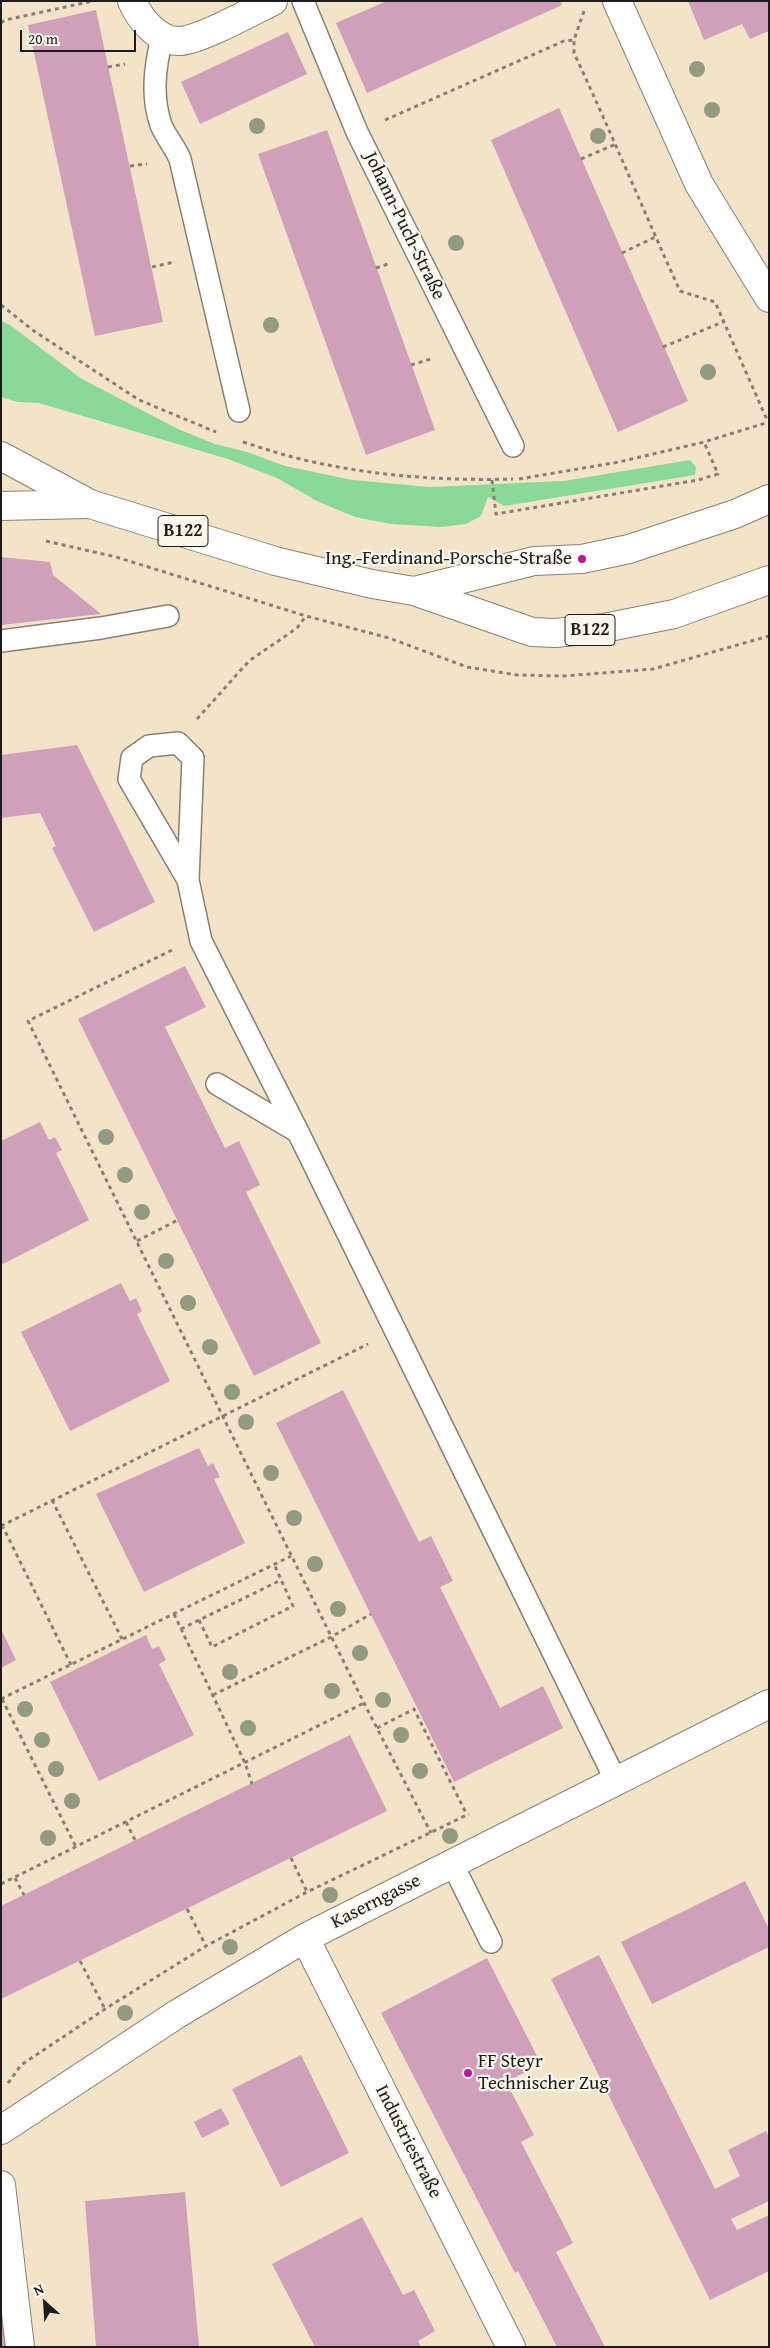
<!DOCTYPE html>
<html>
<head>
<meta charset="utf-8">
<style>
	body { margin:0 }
	#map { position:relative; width:770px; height:2348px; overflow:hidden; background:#f3e4c9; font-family:"Gentium Book Plus",serif }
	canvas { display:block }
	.frame { position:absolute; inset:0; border:2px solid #1c1c1c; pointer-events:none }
	.north { position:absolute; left:20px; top:2278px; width:50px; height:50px; -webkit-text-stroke:4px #fbf7ec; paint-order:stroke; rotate:334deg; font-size:14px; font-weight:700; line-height:20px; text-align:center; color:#1c1c1c }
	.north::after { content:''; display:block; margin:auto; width:18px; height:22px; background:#1c1c1c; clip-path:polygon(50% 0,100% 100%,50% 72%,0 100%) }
	.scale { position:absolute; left:20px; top:30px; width:116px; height:22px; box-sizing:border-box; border:2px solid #1c1c1c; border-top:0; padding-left:6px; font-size:15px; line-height:18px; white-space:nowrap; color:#1c1c1c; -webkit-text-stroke:4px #fbf7ec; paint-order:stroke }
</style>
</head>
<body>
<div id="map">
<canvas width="770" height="2348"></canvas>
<div class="frame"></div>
<div class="north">N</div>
<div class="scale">20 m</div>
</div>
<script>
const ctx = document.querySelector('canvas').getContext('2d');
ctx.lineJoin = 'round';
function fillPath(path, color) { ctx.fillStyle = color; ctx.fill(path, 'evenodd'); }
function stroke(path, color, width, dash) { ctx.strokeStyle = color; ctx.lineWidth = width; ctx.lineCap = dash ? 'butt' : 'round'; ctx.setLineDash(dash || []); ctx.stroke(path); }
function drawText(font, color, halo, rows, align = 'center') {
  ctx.font = font + ' "Gentium Book Plus",serif'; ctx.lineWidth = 4.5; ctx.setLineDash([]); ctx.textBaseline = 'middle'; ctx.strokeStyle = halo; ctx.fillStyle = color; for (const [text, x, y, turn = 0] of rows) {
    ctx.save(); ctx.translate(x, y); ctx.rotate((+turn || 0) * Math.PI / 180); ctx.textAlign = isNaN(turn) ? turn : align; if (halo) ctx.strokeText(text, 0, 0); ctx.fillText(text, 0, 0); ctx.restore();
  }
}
fillPath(new Path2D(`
	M1 321 10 325 82 379 178 429 215 444 247 452 285 466 353 480 429 487 564 481 690 460 696 467 695 475 504 506 488 497 481 516 466 524 441 527 391 524 355 517 317 501 277 478 228 459 39 403 18 402 1 397Z`), '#8ad998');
fillPath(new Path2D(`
	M387 1H561L562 5 367 93 336 23Z
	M688 1H769V31L750 39 742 24 704 40Z
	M96 10 163 322 95 336 28 25Z
	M288 32 307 74 200 124 181 82Z
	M559 108 688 401 618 432 491 140Z
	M327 130 435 430 366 455 258 154Z
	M1 557 50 562 53 575 101 614 1 625Z
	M77 745 155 902 94 932 52 848 56 846 40 813 1 818V755Z
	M185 966 206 1007 165 1027 225 1148 239 1141 260 1185 246 1192 321 1343 254 1376 78 1019Z
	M40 1122 49 1140 55 1137 62 1150 56 1153 89 1220 1 1265V1141Z
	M121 1283 130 1301 136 1298 142 1311 137 1314 170 1381 70 1431 21 1332Z
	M343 1390 419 1542 431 1536 453 1581 440 1587 500 1708 543 1686 563 1728 454 1782 276 1423Z
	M199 1448 208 1466 213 1463 220 1477 214 1479 245 1543 144 1592 96 1494Z
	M1 1629 16 1660 1 1668Z
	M146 1635 152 1649 159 1646 166 1660 159 1664 194 1735 99 1781 50 1682Z
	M350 1735 387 1811 1 1999V1906Z
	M745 1881 769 1929V1947L652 2004 621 1942Z
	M599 1955 715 2189 740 2176 728 2150 766 2131 769 2137V2201L731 2219 737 2230 769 2215V2271L710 2300 551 1979Z
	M487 1958 541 2064 506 2082 534 2135 521 2142 573 2243 556 2252 605 2347H557L518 2271 515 2273 381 2013Z
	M301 2055 349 2153 281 2187 232 2089Z
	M221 2108 230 2124 202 2138 194 2122Z
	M185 2192 199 2347H96L85 2201Z
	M362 2217 403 2295 414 2290 435 2331 418 2341 421 2347H315L272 2264Z
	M1 2313H3L6 2347H1Z`), '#d09fba');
const lane = new Path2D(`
	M303 1 357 132 513 446
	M162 37C155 67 151 96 161 125 166 137 175 147 180 159L239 411
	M1 641 101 628 168 616
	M188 880 129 779 132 758 149 746 178 743 193 758 188 880 201 941 298 1132 616 1781
	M217 1084 298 1132
	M452 1863 491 1942`);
const street = new Path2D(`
	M132 1C140 20 159 42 180 41 200 40 253 11 273 1
	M617 1 699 184 769 298
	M305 1938 511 2347
	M1 2130 177 2014 305 1938 769 1704
	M1 2185 20 2347`);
const primary = new Path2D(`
	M1 456 90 504 275 561 372 584 414 591 532 632 555 633 604 628 674 614 769 580
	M1 506 87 504
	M414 591 534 561 582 559 629 549 735 514 769 499`);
stroke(lane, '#888072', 24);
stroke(street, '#888072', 30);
stroke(primary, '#888072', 30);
stroke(new Path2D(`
	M584 11 574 40V53C611 132 644 212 680 291L715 302 768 422
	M1 23 5 20 93 1
	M108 67 125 64
	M385 120 564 41 574 40
	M581 159 616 144
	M130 166 147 164
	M622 253 655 237
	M152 267 174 262
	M376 268 388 264
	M1 305 34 331 139 400 216 432
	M663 347 725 321
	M411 365 434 358
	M243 442C265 449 286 456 309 461 375 476 444 481 513 479
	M519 479 619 462 704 442 769 422
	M492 480 496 514 698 480 718 474 704 442
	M46 541 116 557 306 616 389 638 467 667 517 675 564 676 653 669 769 636
	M197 719 249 661 297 628 306 616
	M172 950 28 1021 364 1703 431 1833
	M137 1241 178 1220
	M52 1500 122 1639
	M2 1525 71 1665
	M1 1526 368 1344
	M174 1614 245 1763 252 1784
	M199 1620 212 1647 293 1606 274 1564
	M181 1629 281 1580
	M213 1695 331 1637 371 1614
	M1 1699 291 1556
	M2 1699 76 1847
	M377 1728 414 1709 467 1815
	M126 1822 135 1840
	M291 1858 307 1892
	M15 1878 24 1895
	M1 1884 364 1703
	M187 1909 206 1946
	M80 1961 105 2009
	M8 2083 21 2065 105 2009 206 1946 307 1892 469 1814`), '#888072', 3, [4, 4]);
stroke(lane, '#fff', 21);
stroke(street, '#fff', 28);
stroke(primary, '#fff', 28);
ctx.fillStyle = '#929a82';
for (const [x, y] of [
	[697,69],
	[712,110],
	[257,126],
	[598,136],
	[456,243],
	[271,325],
	[708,372],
	[106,1137],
	[125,1175],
	[142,1212],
	[166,1261],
	[188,1303],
	[210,1347],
	[232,1392],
	[246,1422],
	[271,1473],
	[294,1518],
	[315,1564],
	[338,1609],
	[360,1653],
	[230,1672],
	[332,1691],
	[383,1700],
	[25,1709],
	[248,1728],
	[401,1735],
	[42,1740],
	[56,1769],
	[420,1771],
	[72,1801],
	[450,1836],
	[48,1838],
	[330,1895],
	[230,1947],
	[125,2013]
]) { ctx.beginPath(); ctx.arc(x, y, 8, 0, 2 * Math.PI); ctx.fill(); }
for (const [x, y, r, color] of [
	[582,559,5,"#b5179e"],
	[468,2073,5,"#b5179e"]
]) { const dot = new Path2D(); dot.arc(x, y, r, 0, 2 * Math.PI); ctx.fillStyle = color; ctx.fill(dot); stroke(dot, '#fbf7ec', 2); }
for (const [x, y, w] of [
	[183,531,50],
	[590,630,50]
]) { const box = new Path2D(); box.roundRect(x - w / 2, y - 15.5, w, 31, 4); ctx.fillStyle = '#fbf7ec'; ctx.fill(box); stroke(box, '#1c1c1c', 1); }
drawText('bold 18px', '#1c1c1c', null, [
	["B122",183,531],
	["B122",590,630]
]);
drawText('19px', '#1c1c1c', '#fbf7ec', [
	["Johann-Puch-Straße",404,226,64],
	["Kaserngasse",376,1902,-27],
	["Industriestraße",408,2142,63]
]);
drawText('19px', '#1c1c1c', '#fbf7ec', [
	["Ing.-Ferdinand-Porsche-Straße",572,559],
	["FF Steyr",478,2062,"left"],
	["Technischer Zug",478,2084,"left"]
], 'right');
</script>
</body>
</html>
